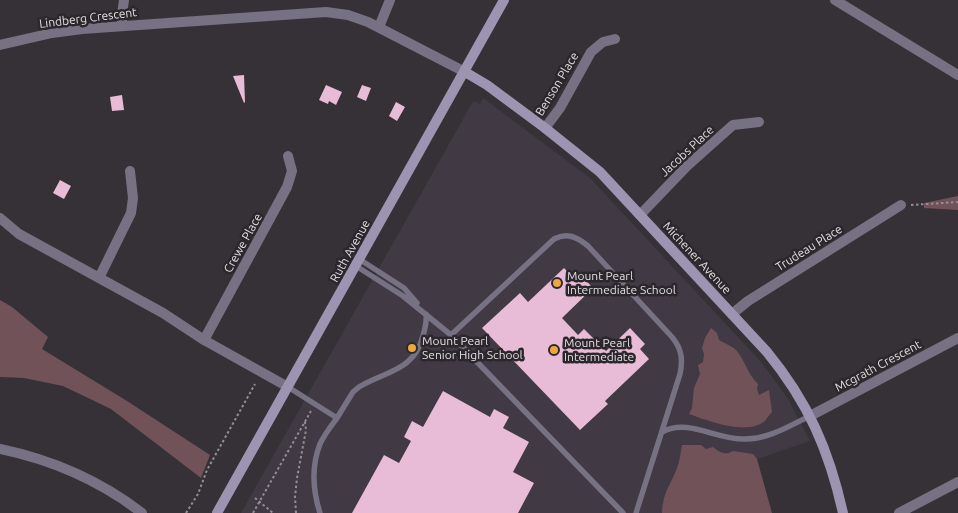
<!DOCTYPE html>
<html>
<head>
<meta charset="utf-8">
<style>
	body { margin:0 }
	canvas { display:block; background:#353136 }
</style>
</head>
<body>
<canvas width="958" height="513"></canvas>
<script>
const ctx = document.querySelector('canvas').getContext('2d');
ctx.lineJoin = 'round';
function fillPath(path, color) { ctx.fillStyle = color; ctx.fill(path, 'evenodd'); }
function stroke(path, color, width, dash) { ctx.strokeStyle = color; ctx.lineWidth = width; ctx.lineCap = dash ? 'butt' : 'round'; ctx.setLineDash(dash || []); ctx.stroke(path); }
function drawText(font, color, halo, rows, align = 'center') {
  ctx.font = font + ' Ubuntu,sans-serif'; ctx.lineWidth = 5; ctx.setLineDash([]); ctx.textBaseline = 'middle'; ctx.strokeStyle = halo; ctx.fillStyle = color; for (const [text, x, y, turn = 0] of rows) {
    ctx.save(); ctx.translate(x, y); ctx.rotate((+turn || 0) * Math.PI / 180); ctx.textAlign = isNaN(turn) ? turn : align; if (halo) ctx.strokeText(text, 0, 0); ctx.fillText(text, 0, 0); ctx.restore();
  }
}
fillPath(new Path2D(`
	M483 98 590 178 762 363 788 399 810 441 757 459 682 513H241L471 105 474 101 480 104Z`), '#413943');
fillPath(new Path2D(`
	M958 196V210L924 208V203Z
	M0 300 12 307 48 337 42 349 127 401 210 455 201 478 111 409 63 386 24 378 0 377Z
	M711 328 717 333 719 340C725 344 731 345 736 350 745 360 748 375 758 384L757 389 759 395 769 390 772 412C770 414 767 418 765 421 746 436 709 421 689 414L692 408 694 388 700 374 698 365 703 362 704 354 702 348 705 338Z
	M682 445H701L706 449 713 447C719 452 726 456 733 451L753 454 757 459 772 513H662C663 490 672 484 678 465 680 458 681 451 682 445Z`), '#715259');
fillPath(new Path2D(`
	M244 75 245 102 244 103 233 76Z
	M326 85 342 92 336 105 329 101 328 104 319 100Z
	M362 85 371 88 366 101 357 97Z
	M122 95 124 110 112 111 110 97Z
	M396 102 405 107 397 121 389 116Z
	M60 180 71 186 64 199 53 193Z
	M564 268 574 278 579 273 593 288 562 318 578 335 584 329 606 351 630 328 645 344 640 349 649 359 605 401 608 404 580 430 482 328 520 293 528 302Z
	M443 391 490 417 494 409 509 417 503 428 529 442 513 472 534 483 518 513H352L384 455 399 463 411 441 404 437 412 421 423 427Z`), '#e8bbd6');
stroke(new Path2D(`
	M911 205 958 202
	M255 498 273 513
	M186 513 198 494 207 470 255 384
	M253 513 311 411
	M296 513 295 497 297 478 306 430 305 422`), '#928f93', 2, [2.5, 2.5]);
stroke(new Path2D(`
	M359 259 404 288 417 303
	M356 266 403 296 451 335 623 513
	M451 335 554 239C567 232 577 237 588 246L672 337C682 349 683 360 680 374L636 513
	M288 387 337 418C331 426 324 435 320 444 311 467 313 491 320 513
	M337 418 353 392 359 387C386 371 414 371 423 336 425 329 427 321 426 314
	M662 432C689 418 716 440 745 439 769 439 789 426 810 416`), '#767183', 5.5);
stroke(new Path2D(`
	M835 0 958 75
	M122 26V14L124 0
	M379 27 390 0
	M0 45 52 33 82 29 326 12 348 15 368 22 465 72
	M545 128 560 108 591 52 603 42 615 39
	M640 215 687 166 733 125 759 122
	M0 218 19 234 163 313 204 340 288 387
	M99 278 131 213 133 198 130 171
	M732 314 748 301 901 205
	M204 340 287 187 292 171 288 156
	M810 416 958 338
	M0 449C53 460 99 480 142 513
	M899 513 958 482`), '#767183', 10);
stroke(new Path2D(`
	M465 72 487 85 545 128 600 172 767 352C808 402 829 450 843 513
	M217 513 504 0`), '#9c94b1', 10);
for (const [x, y, r, color] of [
	[557,283,5,"#f0a63f"],
	[412,348,5,"#f0a63f"],
	[554,350,5,"#f0a63f"]
]) { const dot = new Path2D(); dot.arc(x, y, r, 0, 2 * Math.PI); ctx.fillStyle = color; ctx.fill(dot); stroke(dot, '#2b272c', 2); }
drawText('12px', '#e1dee1', '#2b272c', [
	["Lindberg Crescent",88,18,-7],
	["Benson Place",557,84,-59],
	["Jacobs Place",687,151,-43],
	["Crewe Place",243,243,-61],
	["Trudeau Place",809,248,-32],
	["Ruth Avenue",350,251,-61],
	["Michener Avenue",697,258,47],
	["Mcgrath Crescent",878,366,-28]
]);
drawText('12px', '#e1dee1', '#2b272c', [
	["Mount Pearl",567,276],
	["Intermediate School",567,290],
	["Mount Pearl",422,341],
	["Senior High School",422,355],
	["Mount Pearl",564,343],
	["Intermediate",564,357]
], 'left');
</script>
</body>
</html>
